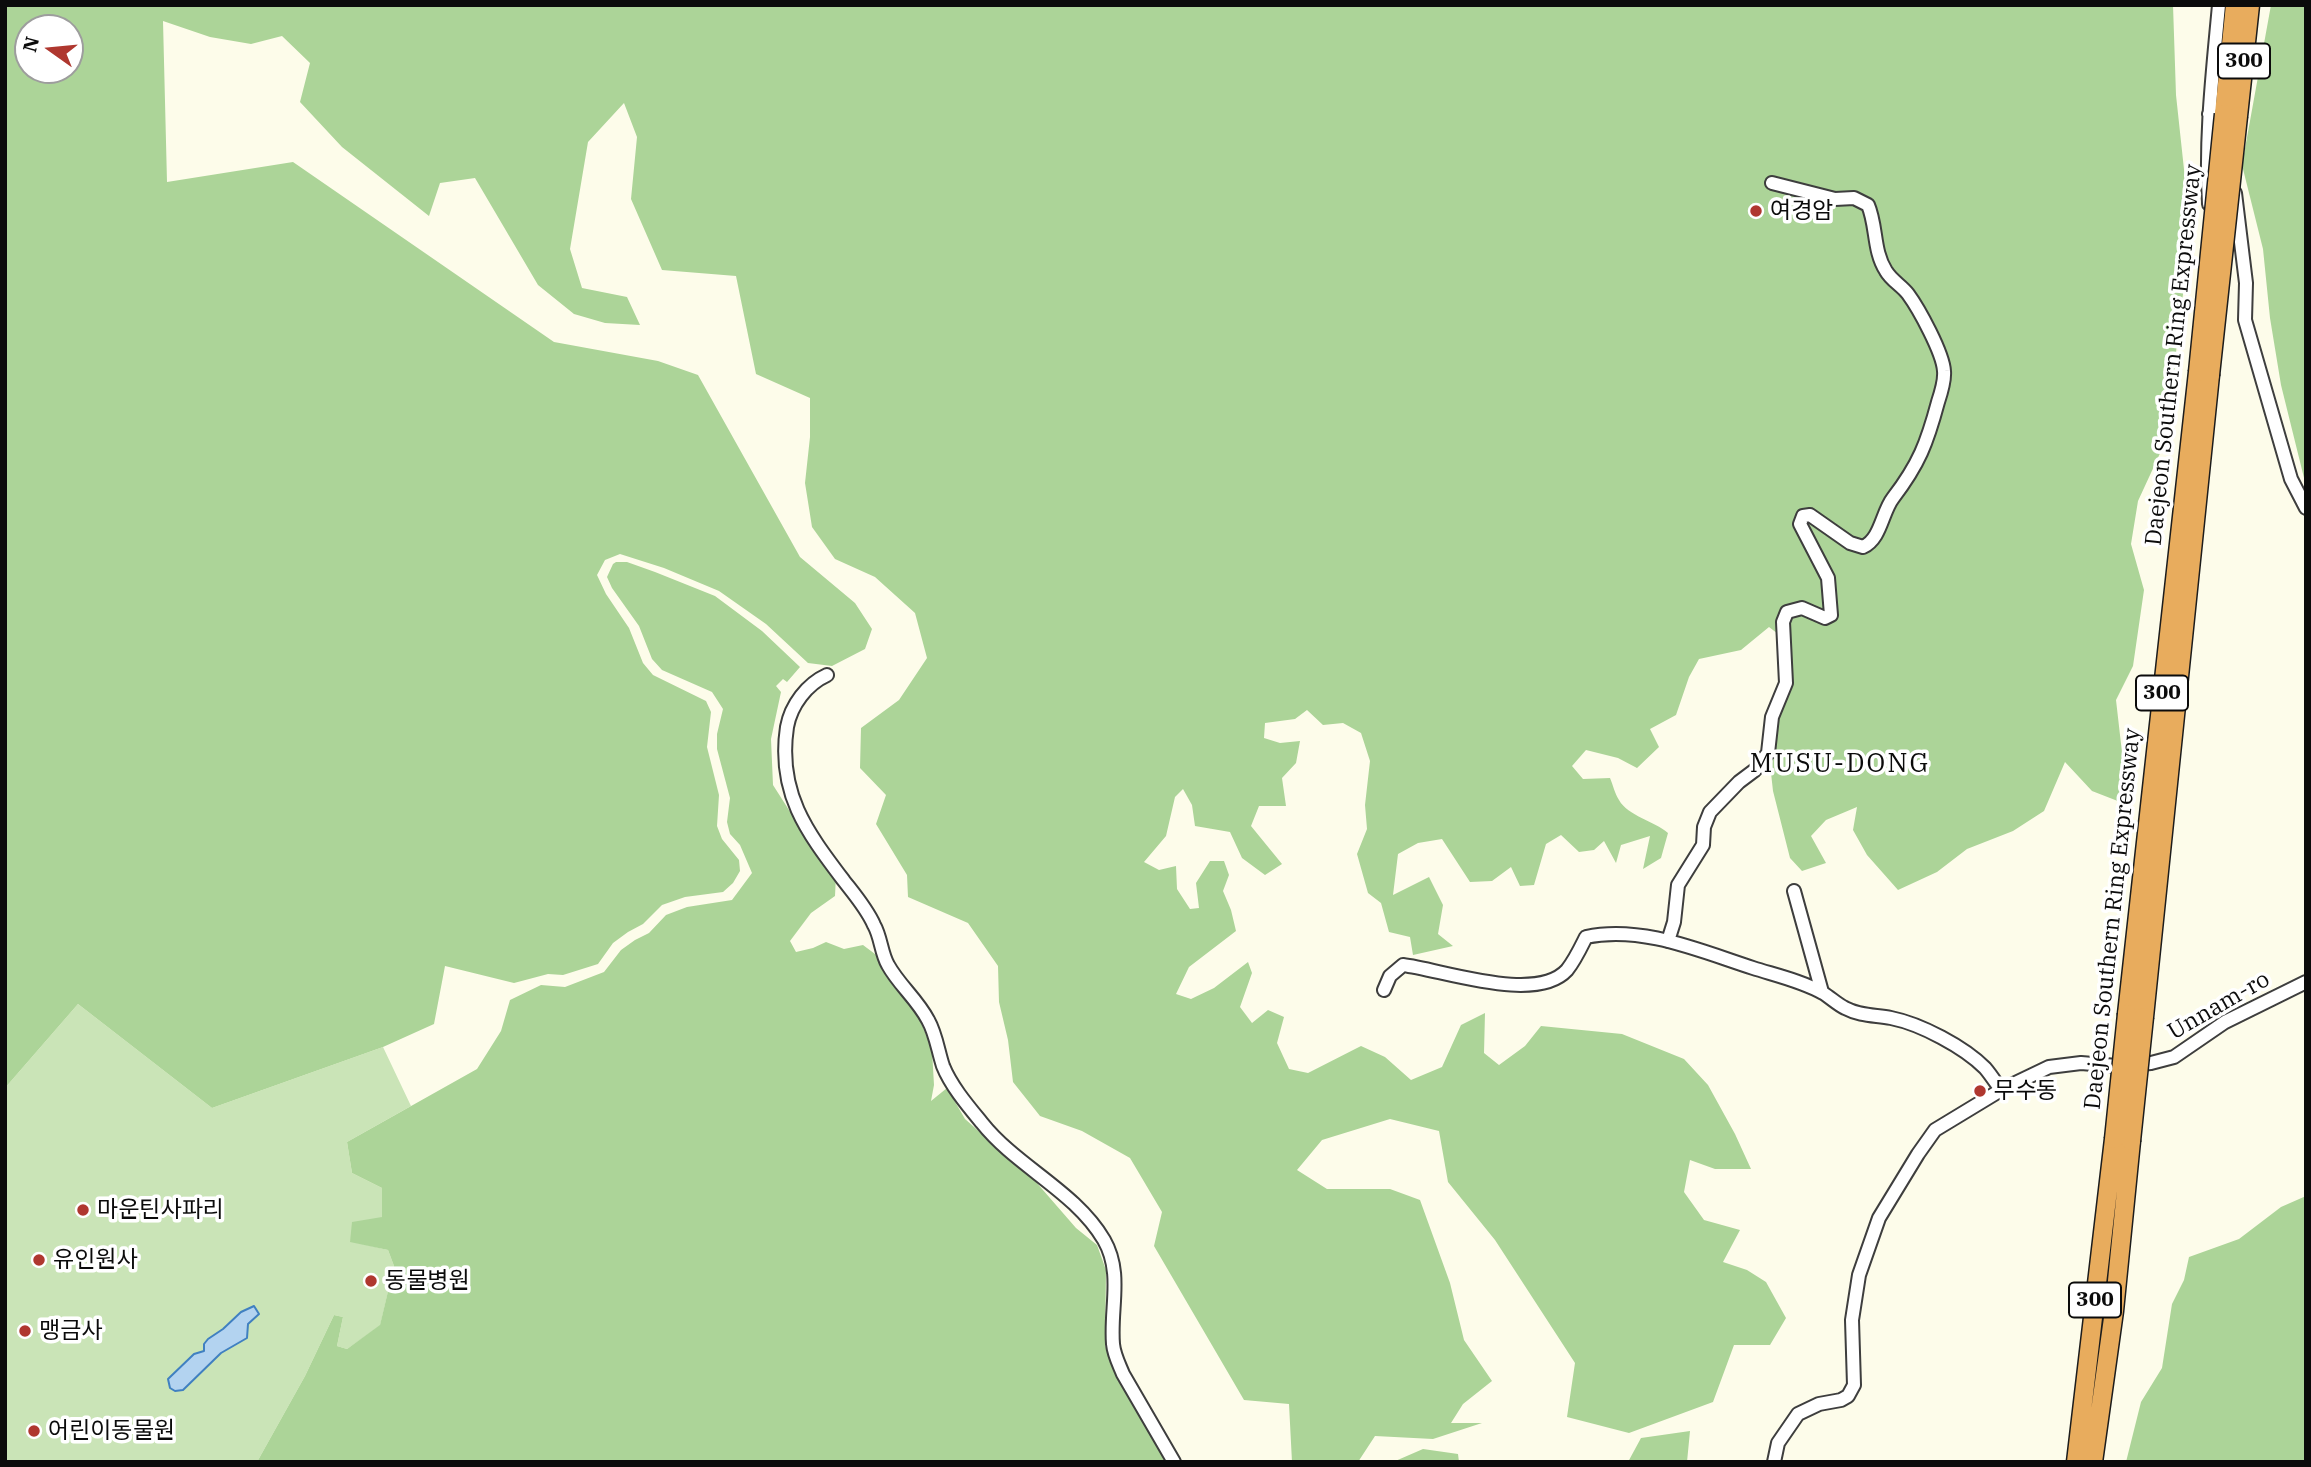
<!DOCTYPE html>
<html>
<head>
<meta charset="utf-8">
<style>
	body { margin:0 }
	#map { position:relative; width:2311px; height:1467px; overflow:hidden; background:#fdfcea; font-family:"IBM Plex Serif",serif }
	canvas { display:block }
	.frame { position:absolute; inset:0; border:7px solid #0b0b0b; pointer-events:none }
	.north { position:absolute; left:14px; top:14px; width:70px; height:70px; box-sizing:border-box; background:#fff; border:2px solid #9d9d9d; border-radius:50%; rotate:285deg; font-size:19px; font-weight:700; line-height:28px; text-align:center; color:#0b0b0b }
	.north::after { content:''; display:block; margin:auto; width:24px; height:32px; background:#af372f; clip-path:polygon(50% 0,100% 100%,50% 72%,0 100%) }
</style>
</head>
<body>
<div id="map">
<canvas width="2311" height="1467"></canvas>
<div class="frame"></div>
<div class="north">N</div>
</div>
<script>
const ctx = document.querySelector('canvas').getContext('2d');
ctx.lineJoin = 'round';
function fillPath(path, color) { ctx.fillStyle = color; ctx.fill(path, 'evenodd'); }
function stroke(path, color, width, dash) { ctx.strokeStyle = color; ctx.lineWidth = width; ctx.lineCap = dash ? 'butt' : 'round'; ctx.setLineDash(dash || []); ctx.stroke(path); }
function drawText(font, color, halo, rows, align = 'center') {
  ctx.font = font + ' "IBM Plex Serif","Noto Sans KR",serif'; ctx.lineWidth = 7; ctx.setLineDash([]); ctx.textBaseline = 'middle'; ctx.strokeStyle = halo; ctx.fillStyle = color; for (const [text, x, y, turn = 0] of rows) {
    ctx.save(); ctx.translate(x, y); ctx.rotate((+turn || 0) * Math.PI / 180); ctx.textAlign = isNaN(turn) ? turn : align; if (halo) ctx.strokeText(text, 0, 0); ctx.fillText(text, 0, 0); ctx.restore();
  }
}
fillPath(new Path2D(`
	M78 1004 212 1108 383 1047 411 1106 347 1142 352 1173 382 1188V1217L350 1241 388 1250 394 1266 380 1326 347 1349 337 1346 343 1317 334 1315 305 1376 257 1462H5V1088Z`), '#cae4b7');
fillPath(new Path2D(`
	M5 5H2173L2176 95 2186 188 2194 211 2178 332 2168 436 2138 501 2131 544 2144 590 2133 666 2116 700 2128 805 2092 791 2065 762 2044 811 2013 831 1967 849 1937 872 1898 890 1867 855 1853 830 1857 807 1826 820 1811 836 1826 863 1802 871 1790 858 1773 791 1771 773 1777 717 1791 680 1790 643 1769 627 1741 650 1699 659 1689 677 1676 715 1650 729 1659 747 1637 768 1618 758 1586 750 1572 766 1583 779 1610 778C1613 785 1615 794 1619 800 1628 816 1654 821 1668 833L1661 858 1643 869 1650 836 1621 845 1616 863 1604 841 1594 850 1579 852 1561 835 1546 844 1534 885 1520 886 1511 867 1492 881 1470 882 1442 839 1418 843 1398 854 1393 895 1429 877 1443 905 1438 934 1453 946 1413 955 1410 937 1389 932 1381 903 1368 893 1357 854 1367 829 1365 805 1370 761 1361 733 1343 723 1323 725 1307 710 1295 719 1265 723 1264 738 1280 743 1300 741 1296 763 1282 778 1286 806H1259L1251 826 1282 864 1265 875 1242 858 1230 832 1195 826 1192 805 1183 789 1175 797 1166 836 1144 862 1159 870 1176 866 1177 889 1190 909 1199 908 1196 883 1210 861H1224L1229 875 1223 891 1231 910 1236 931 1189 967 1176 994 1191 999 1214 988 1248 962 1252 973 1240 1007 1252 1023 1268 1010 1284 1017 1277 1043 1289 1069 1308 1073 1361 1046 1385 1057 1411 1080 1442 1067 1461 1025 1485 1013 1484 1053 1499 1065 1525 1046 1541 1026 1622 1034 1684 1059 1708 1085 1735 1134 1751 1169H1715L1690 1160 1684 1192 1704 1220 1740 1230 1723 1262 1747 1270 1766 1282 1786 1318 1770 1345H1734L1713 1402 1629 1433 1567 1417 1575 1363 1495 1240 1448 1182 1439 1131 1390 1119 1322 1140 1297 1170 1327 1189H1390L1420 1200 1450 1283 1464 1340 1492 1381 1463 1404 1451 1423H1482L1433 1439 1375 1436 1358 1462H1292L1289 1404 1244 1400 1154 1246 1162 1212 1130 1158 1082 1131 1040 1116 1013 1082 1008 1040 999 1002 998 966 968 923 908 897 907 875 876 824 886 795 860 768 861 728 899 700 927 658 915 613 875 577 835 559 812 527 805 483 810 437V398L756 374 736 276 662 270 631 199 637 137 624 103 588 142 570 249 582 288 627 297 640 325 605 323 574 314 538 285 475 178 440 183 429 216 342 147 300 102 310 63 282 36 251 44 210 37 163 21 167 182 293 162 554 342 658 361 698 375 800 557 855 603 872 629 865 649 832 666 808 663 766 624 719 591 664 568 620 554 605 560 597 575 606 594 629 628 643 663 653 675 706 701 711 712 707 747 719 795 717 826 722 839 739 860 740 871 733 883 723 892 685 897 662 905 643 924 628 932 613 943 598 964 563 975 548 974 514 983 445 966 434 1024 383 1047 212 1108 78 1004 5 1088ZM28 28H70V70H28Z
	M2271 5H2306V486L2281 385 2270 318 2263 249 2242 165Z
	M616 562H627L655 572 715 596 762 631 800 667 787 682 783 679 776 686 781 692 771 739 773 785 810 843 836 875 835 896 811 913 790 941 796 952 813 948 826 942 844 949 863 945 875 954 917 1012 932 1050 934 1085 931 1101 947 1088 965 1119 1036 1182 1076 1228 1097 1245 1106 1270 1105 1345 1115 1374 1168 1462H257L305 1376 334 1315 343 1317 337 1346 347 1349 380 1325 394 1266 388 1250 350 1242 352 1222 382 1217V1188L352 1173 347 1142 477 1069 501 1031 510 1000 541 985 565 987 604 972 621 950 635 940 649 933 666 915 687 907 732 900 752 873 740 845 730 834 727 822 730 798 717 749V734L723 709 712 692 662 670 652 659 639 626 612 588 607 577 613 564Z
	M2306 1196V1462H2126L2141 1402 2162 1368 2172 1304 2184 1280 2189 1257 2239 1239 2281 1207Z
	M1690 1431 1687 1462H1628L1641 1438Z
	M1423 1449 1458 1454 1459 1462H1393Z`), '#acd498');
const water = new Path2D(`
	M254 1306 259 1314 248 1324 247 1338 221 1353 183 1390 175 1391 170 1388 168 1379 194 1354 204 1351V1344L208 1339 223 1329 241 1312Z`);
fillPath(water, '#b3d3f0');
stroke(water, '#4080c1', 2);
const minor = new Path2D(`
	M2209 114 2219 142
	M2235 193 2246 283 2245 320 2291 479 2306 508
	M2209 204C2205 137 2213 71 2219 5
	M827 675C807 684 791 705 787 727 777 793 807 832 844 881 855 895 867 909 874 925 881 937 881 953 888 965 899 985 917 999 928 1020 936 1034 938 1051 943 1066 951 1086 968 1106 982 1123 1017 1167 1075 1191 1104 1240 1123 1273 1110 1308 1113 1344 1114 1355 1119 1364 1123 1374L1174 1462
	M1794 891 1822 992
	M1668 941 1674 922 1678 885 1703 845 1704 827 1710 812 1739 782 1755 770 1768 753 1772 717 1786 683 1783 622 1787 612 1802 608 1825 618 1831 615 1828 578 1800 524 1803 516 1810 515 1850 543 1863 547C1881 539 1882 512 1893 498 1919 464 1927 443 1938 402 1941 393 1945 381 1944 371 1943 353 1919 309 1908 294 1902 286 1891 280 1886 271 1873 251 1877 226 1868 205L1854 198 1835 199 1772 183
	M1384 990 1390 976 1403 965C1443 970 1536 1004 1567 970 1575 960 1581 947 1586 937 1642 925 1700 951 1753 968 1775 975 1802 981 1823 993 1831 998 1837 1004 1845 1008 1860 1016 1875 1015 1891 1018 1921 1024 1964 1047 1985 1068 1991 1075 1996 1083 2001 1090
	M1774 1462 1778 1443 1798 1414 1819 1404 1841 1400 1848 1396 1854 1385 1852 1320 1859 1275 1879 1218 1918 1154 1935 1130 2001 1090 2049 1067 2081 1063 2117 1066 2151 1063 2174 1057 2225 1022 2306 982`);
const highway = new Path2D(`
	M2224 114 2235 5
	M2238 116 2250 5
	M2127 1014 2198 372
	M2144 1017 2210 375
	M2076 1462 2114 1139
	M2093 1462 2114 1311 2131 1141`);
stroke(minor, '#3e3e3e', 16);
stroke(highway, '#1c1c1c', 21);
stroke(minor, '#fff', 12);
stroke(highway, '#e8ac5d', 18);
const highwayBridge = new Path2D(`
	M2198 372 2224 114
	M2210 375 2238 116
	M2114 1139 2127 1014
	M2131 1141 2144 1017`);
stroke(highwayBridge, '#1c1c1c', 21, []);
stroke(highwayBridge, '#e8ac5d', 18);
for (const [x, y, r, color] of [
	[1756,211,7,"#af372f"],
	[1980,1091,7,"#af372f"],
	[83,1210,7,"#af372f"],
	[39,1260,7,"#af372f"],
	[371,1281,7,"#af372f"],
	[25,1331,7,"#af372f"],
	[34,1431,7,"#af372f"]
]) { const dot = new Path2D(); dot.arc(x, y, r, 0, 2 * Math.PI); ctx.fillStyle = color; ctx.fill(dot); stroke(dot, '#fff', 2.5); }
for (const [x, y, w] of [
	[2244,61,52],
	[2162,693,52],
	[2095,1300,52]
]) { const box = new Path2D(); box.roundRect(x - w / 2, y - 17.5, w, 35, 5); ctx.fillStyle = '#fff'; ctx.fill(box); stroke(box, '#0b0b0b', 2); }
drawText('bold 21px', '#0b0b0b', null, [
	["300",2244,61],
	["300",2162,693],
	["300",2095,1300]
]);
drawText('23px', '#0b0b0b', '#fff', [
	["여경암",1770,211],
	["무수동",1994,1091],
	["마운틴사파리",97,1210],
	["유인원사",53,1260],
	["동물병원",385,1281],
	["맹금사",39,1331],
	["어린이동물원",48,1431]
], 'left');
drawText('23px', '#0b0b0b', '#fff', [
	["Daejeon Southern Ring Expressway",2174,355,-84],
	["Daejeon Southern Ring Expressway",2113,919,-84],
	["Unnam-ro",2219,1006,-30]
]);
ctx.letterSpacing = '2px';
drawText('26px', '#0b0b0b', '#fff', [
	["MUSU-DONG",1840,764]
]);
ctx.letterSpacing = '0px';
</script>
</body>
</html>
